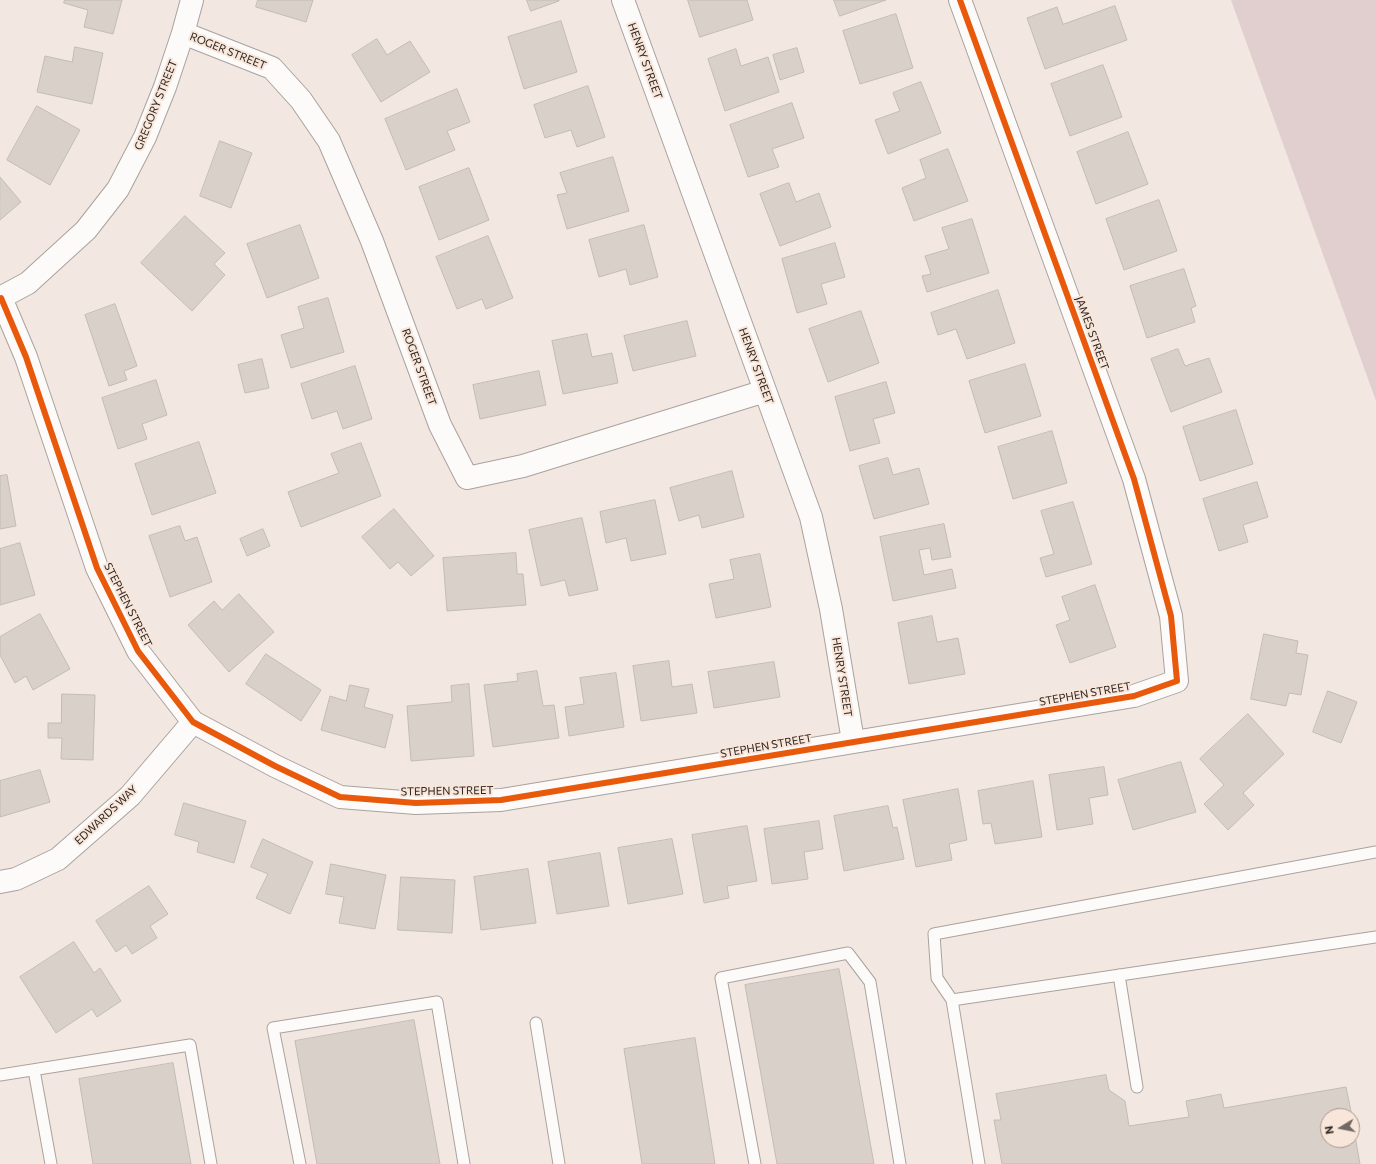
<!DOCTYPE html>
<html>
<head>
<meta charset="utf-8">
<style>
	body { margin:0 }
	#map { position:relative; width:1376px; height:1164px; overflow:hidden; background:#f2e7e1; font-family:Commissioner,sans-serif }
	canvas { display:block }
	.north { position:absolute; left:1320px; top:1108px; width:40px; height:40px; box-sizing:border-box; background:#f9e6da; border:1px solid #a79990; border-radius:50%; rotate:260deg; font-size:11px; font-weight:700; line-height:16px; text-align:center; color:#2c2520 }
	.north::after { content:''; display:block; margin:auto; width:14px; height:18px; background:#716964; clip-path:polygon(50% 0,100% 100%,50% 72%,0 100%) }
</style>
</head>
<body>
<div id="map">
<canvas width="1376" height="1164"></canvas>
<div class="north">N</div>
</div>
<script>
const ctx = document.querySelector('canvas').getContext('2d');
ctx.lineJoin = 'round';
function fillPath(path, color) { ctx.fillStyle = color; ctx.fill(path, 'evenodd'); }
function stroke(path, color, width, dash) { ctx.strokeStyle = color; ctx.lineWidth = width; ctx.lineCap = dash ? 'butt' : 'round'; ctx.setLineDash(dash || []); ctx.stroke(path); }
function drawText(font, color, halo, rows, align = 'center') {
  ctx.font = font + ' Commissioner,sans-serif'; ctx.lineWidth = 4; ctx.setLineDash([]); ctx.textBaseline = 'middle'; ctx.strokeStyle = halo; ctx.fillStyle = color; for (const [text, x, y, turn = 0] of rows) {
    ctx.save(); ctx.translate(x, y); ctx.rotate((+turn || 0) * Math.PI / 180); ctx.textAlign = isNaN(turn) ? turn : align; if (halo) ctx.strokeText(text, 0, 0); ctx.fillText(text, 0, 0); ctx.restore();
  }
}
fillPath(new Path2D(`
	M1231 0H1376V401Z`), '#e1cfcf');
const building = new Path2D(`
	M65 0H122L113 34 84 27 88 10 64 3Z
	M258 0H313L306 22 256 7Z
	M527 0H559V1L531 11Z
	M688 0H747L753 20 700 37Z
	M834 0H886L840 16Z
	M1115 6 1127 40 1045 69 1027 18 1057 7 1063 24Z
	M896 14 913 68 860 84 843 31Z
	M561 21 577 72 524 89 508 37Z
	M377 39 387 55 410 41 430 72 381 102 352 55Z
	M75 47 103 53 92 104 37 92 45 56 72 62Z
	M797 48 804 72 780 80 773 55Z
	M736 49 741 66 768 57 779 92 725 111 708 59Z
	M1103 65 1122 117 1070 136 1051 84Z
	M921 82 941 133 888 154 875 120 900 111 893 93Z
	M588 86 605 137 577 147 571 130 545 138 534 105Z
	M457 89 470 122 447 131 455 150 406 170 385 119Z
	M792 103 804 138 772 149 779 167 748 177 730 125Z
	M37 106 80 130 50 185 7 160Z
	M1128 132 1148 184 1096 204 1077 152Z
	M220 141 252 153 231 208 200 196Z
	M948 149 968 201 914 221 902 188 926 178 920 160Z
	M613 157 629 211 567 229 557 195 567 193 560 173Z
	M469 168 489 220 439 240 419 187Z
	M0 177 21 202 0 220Z
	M789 183 796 202 819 193 831 227 780 246 760 194Z
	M1159 200 1177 251 1124 270 1106 219Z
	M185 216 225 253 214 264 225 275 192 311 141 263Z
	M972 219 989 273 927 292 922 276 931 274 925 256 949 249 942 228Z
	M300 225 319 278 267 298 247 244Z
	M644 225 658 277 630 285 626 269 599 277 589 240Z
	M488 236 513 298 486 309 482 299 457 309 436 257Z
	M835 243 845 277 821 284 827 304 797 313 782 259Z
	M1184 269 1196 306 1191 308 1195 322 1147 338 1130 286Z
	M998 290 1015 343 967 359 956 329 938 335 931 313Z
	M328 298 344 352 291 368 281 335 304 328 298 307Z
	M115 304 137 366 124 371 127 380 109 386 85 315Z
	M861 311 879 363 828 382 809 329Z
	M687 321 696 356 633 371 624 336Z
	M587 334 592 357 612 353 618 383 563 394 552 341Z
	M1178 349 1185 366 1209 358 1222 392 1171 412 1151 359Z
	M262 359 269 388 245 393 238 365Z
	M1025 364 1041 416 985 433 969 381Z
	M355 366 372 419 343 429 337 411 312 419 301 384Z
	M539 371 546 405 480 419 473 385Z
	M156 380 167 415 142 424 147 439 118 449 102 398Z
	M886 382 895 413 873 419 880 443 850 451 835 397Z
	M1236 410 1253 464 1200 481 1183 427Z
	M1052 431 1067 483 1013 499 998 447Z
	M199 442 216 493 152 515 135 464Z
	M361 443 381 496 301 527 288 492 339 473 331 454Z
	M888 458 893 475 919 468 929 504 874 519 859 466Z
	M732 471 744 517 702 528 699 515 679 521 670 488Z
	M7 475 16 526 0 529V476Z
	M1257 482 1268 517 1243 525 1248 542 1219 551 1203 499Z
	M655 500 666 554 631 561 626 538 606 543 600 512Z
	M1073 502 1092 564 1046 577 1040 558 1054 554 1041 511Z
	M394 509 434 556 411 576 398 562 390 569 362 537Z
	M582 518 598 590 569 596 565 580 541 586 529 530Z
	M944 524 951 557 932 560 930 548 919 550 924 575 952 569 956 588 893 601 880 537Z
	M180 526 185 541 197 537 212 582 170 597 149 536Z
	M263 529 270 546 247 556 240 539Z
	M20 543 35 595 0 605V549Z
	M516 553 517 574H523L526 605 447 611 443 558Z
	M760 554 771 607 716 618 709 584 734 579 730 560Z
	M1095 585 1116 647 1070 663 1056 625 1070 620 1062 597Z
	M239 594 274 632 229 672 188 625 214 601 222 610Z
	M40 614 70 669 33 690 26 676 15 683 0 655V637Z
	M932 616 937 642 958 638 965 674 909 684 898 623Z
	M1264 634 1298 641 1296 653 1308 655 1301 695 1289 693 1286 706 1251 699Z
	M266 654 321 690 301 721 246 684Z
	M669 661 672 687 692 684 697 713 641 721 633 666Z
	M774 662 780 697 714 708 708 672Z
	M537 671 543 706 554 705 559 738 493 747 484 685 518 681 517 674Z
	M616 673 624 727 569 736 565 707 584 704 580 678Z
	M469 684 474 756 411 761 407 706 452 702 451 686Z
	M350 685 369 689 364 707 393 715 385 748 321 730 330 696 346 701Z
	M1328 691 1357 702 1341 743 1313 732Z
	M62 694 95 695 93 760 61 759 62 738H48V723H61Z
	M1248 714 1284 754 1243 793 1254 805 1228 830 1204 804 1224 785 1200 759Z
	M1181 762 1196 812 1133 830 1118 780Z
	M1104 767 1108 795 1089 798 1093 824 1057 830 1049 775Z
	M40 770 50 802 0 817V781Z
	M1033 781 1042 837 995 844 991 823 983 824 978 791Z
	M958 789 967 840 949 844 952 860 916 867 903 800Z
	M184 803 246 821 234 863 197 852 199 842 175 835Z
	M888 806 893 828 897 827 904 859 844 871 834 816Z
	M819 821 823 849 804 852 808 879 772 884 764 829Z
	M747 826 757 881 727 886 729 898 704 903 692 835Z
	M263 839 313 862 290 914 256 898 268 874 251 867Z
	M672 839 683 894 628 904 618 848Z
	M600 853 609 906 557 914 548 862Z
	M331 864 386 875 375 929 339 923 344 897 326 894Z
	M528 869 536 923 481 930 474 877Z
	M401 877 455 880 452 933 398 930Z
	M149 886 168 914 150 926 157 938 132 954 126 945 116 952 96 921Z
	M74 942 94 973 100 968 121 1001 97 1017 92 1009 56 1033 20 977Z
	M839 969 874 1164H777L745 985Z
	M414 1020 440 1164H317L295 1041Z
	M695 1038 715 1164H642L624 1049Z
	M173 1063 191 1164H93L79 1079Z
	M1106 1075 1109 1090 1125 1101 1129 1126 1189 1117 1186 1101 1221 1094 1224 1108 1346 1087 1352 1116H1328V1140H1352V1119L1360 1164H1002L994 1120H1001L996 1094Z`);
fillPath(building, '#d9d1c9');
stroke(building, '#c2bcb6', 1);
const lane = new Path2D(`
	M1119 975 1137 1087
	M952 1000 937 978 934 934 1376 852
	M536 1023 559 1164
	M34 1070 51 1164
	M0 1075 190 1045 211 1164
	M300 1164 273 1028 437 1002 464 1164
	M755 1164 721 978 848 953 870 982 900 1164
	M979 1164 952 1000 1376 937`);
const street = new Path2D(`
	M623 0 811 517 831 609 853 741
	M183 33 272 68 301 100 329 141 372 241 440 425 467 478 523 466 765 391
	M0 298 28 283 86 230 118 189 145 137 165 87 183 33 192 0
	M1 298 26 357 97 568 138 651 193 722 275 766 340 797 416 803 501 800 1134 696 1177 681 1171 616 1134 479 960 0
	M0 882 16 879 58 859 130 796 193 722`);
stroke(lane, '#aaa29d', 13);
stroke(street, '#aaa29d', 24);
stroke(lane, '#fdfbfa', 11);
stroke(street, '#fdfbfa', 22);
stroke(new Path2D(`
	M1 298 26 357 97 568 138 651 193 722 275 766 340 797 416 803 501 800 1134 696 1177 681 1171 616 1134 479 960 0`), '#e8590c', 6);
drawText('11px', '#2c2520', '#f9e6da', [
	["ROGER STREET",228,51,22],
	["HENRY STREET",645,61,70],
	["GREGORY STREET",156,105,-68],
	["JAMES STREET",1092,333,70],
	["HENRY STREET",756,366,70],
	["ROGER STREET",419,367,70],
	["STEPHEN STREET",128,605,63],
	["HENRY STREET",842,677,81],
	["STEPHEN STREET",1085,694,-10],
	["STEPHEN STREET",766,746,-10],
	["STEPHEN STREET",447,791,-1],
	["EDWARDS WAY",106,815,-43]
]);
</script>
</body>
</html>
